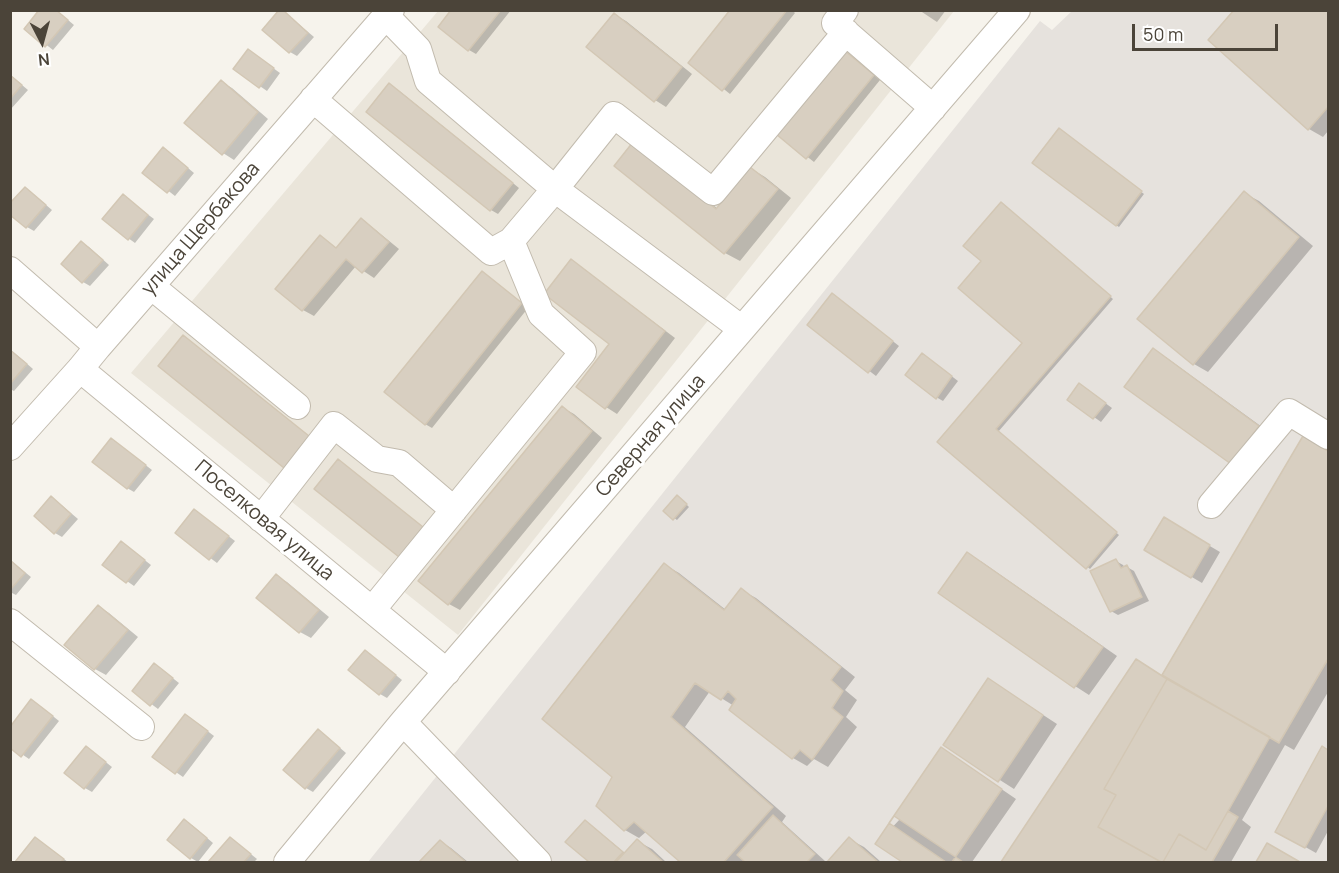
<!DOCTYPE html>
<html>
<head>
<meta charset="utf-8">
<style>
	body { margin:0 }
	#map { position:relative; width:1339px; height:873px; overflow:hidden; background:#f6f3ec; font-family:Manrope,sans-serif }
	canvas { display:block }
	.frame { position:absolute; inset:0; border:12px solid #4b4439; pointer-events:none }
	.north { position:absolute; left:12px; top:12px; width:60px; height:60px; -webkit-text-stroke:4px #fff; paint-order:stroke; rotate:174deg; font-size:16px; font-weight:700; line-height:24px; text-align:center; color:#4b4439 }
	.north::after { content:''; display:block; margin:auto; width:21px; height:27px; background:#4b4439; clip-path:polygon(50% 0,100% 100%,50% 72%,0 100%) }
	.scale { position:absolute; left:1132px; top:24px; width:146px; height:27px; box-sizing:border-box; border:3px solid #4b4439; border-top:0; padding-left:8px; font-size:18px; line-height:21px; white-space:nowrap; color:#4b4439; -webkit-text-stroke:4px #fff; paint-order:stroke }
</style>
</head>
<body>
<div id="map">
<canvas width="1339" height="873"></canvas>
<div class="frame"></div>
<div class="north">N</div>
<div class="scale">50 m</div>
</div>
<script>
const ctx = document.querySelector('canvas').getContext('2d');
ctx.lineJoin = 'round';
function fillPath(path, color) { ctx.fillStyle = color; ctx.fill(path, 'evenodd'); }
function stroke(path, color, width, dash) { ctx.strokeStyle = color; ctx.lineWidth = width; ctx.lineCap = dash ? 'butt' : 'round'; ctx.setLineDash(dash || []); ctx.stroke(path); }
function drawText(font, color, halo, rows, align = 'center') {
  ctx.font = font + ' Manrope,sans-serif'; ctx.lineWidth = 6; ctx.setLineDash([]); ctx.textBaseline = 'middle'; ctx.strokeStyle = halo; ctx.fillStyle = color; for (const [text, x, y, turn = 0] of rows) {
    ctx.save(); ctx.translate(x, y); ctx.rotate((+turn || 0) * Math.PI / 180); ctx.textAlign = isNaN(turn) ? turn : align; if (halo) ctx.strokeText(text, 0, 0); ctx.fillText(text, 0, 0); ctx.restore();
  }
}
fillPath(new Path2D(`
	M438 11H954L458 635 131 373Z`), '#eae5da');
fillPath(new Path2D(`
	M1072 11H1328V862H368L1040 21 1052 30Z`), '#e6e2dd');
fillPath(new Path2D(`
	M56 10 74 25 53 50 26 29Z
	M453 10H511L476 54 469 50Z
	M732 10H792L795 13 730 94 690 62Z
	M919 10H946L937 22Z
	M1236 10H1328V131L1323 137 1309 129Z
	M288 15 314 37 297 56 290 52 264 30Z
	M615 15 626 21 692 74 666 107 655 100Z
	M255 55 280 73 267 91 235 69Z
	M851 56 880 80 814 162 778 134Z
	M10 75 28 90 10 110Z
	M221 82 232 88 268 119 234 160 223 153Z
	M397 89 519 188 498 214 491 210Z
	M1062 132 1144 194 1119 227 1116 225Z
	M648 152 718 209 750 168 765 177 791 198 740 261 725 253 616 165Z
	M170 153 194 173 175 196 144 172Z
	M25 188 32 193 52 210 34 231 27 227 10 213Z
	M1244 193 1259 201 1313 246 1208 372 1194 364Z
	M123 196 154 219 135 243 128 238Z
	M1004 206 1113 299 998 432 1119 535 1090 569 939 441 1024 343 983 261Z
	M361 220 372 227 399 249 374 278 356 266 314 316 303 310 320 237 337 249Z
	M82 243 89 247 109 265 90 286 83 282Z
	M572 261 582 268 675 338 617 414 606 407 611 343Z
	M489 277 528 308 432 428 425 424Z
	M839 299 899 346 876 376 809 325Z
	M10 349 33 369 14 391 10 389Z
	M1153 350 1167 358 1273 435 1246 471Z
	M929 359 958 381 943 401 936 397Z
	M1086 389 1112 408 1101 422 1069 399Z
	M563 408 574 414 602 438 460 610 449 604Z
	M1303 438 1328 453V692L1294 750 1285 745 1242 820 1251 827 1231 862H1002L1137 661 1163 677Z
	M118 444 152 470 134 492 127 488Z
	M51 498 58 502 78 519 62 537 55 533 36 516Z
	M680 498 689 507 677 520 665 511Z
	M201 515 235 541 217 563 177 533Z
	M1164 519 1220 552 1202 583 1146 550Z
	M128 547 151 565 134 586 104 565Z
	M967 554 982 562 1117 656 1089 695 1075 686Z
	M10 560 31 577 16 595 10 592Z
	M1116 561 1123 565 1125 568 1127 567 1134 571 1149 601 1118 615 1111 611Z
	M665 565 679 573 726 610 741 590 756 598 855 677 845 690 857 700 846 717 857 727 828 767 814 759 807 766 793 758 734 706 710 691 685 727 786 816 782 822 825 861 824 862H683L647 831 639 838 625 830 614 777Z
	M276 576 287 582 329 617 311 638 300 632 258 597Z
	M98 606 109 613 138 637 106 675 95 669Z
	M365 651 372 656 402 680 387 698 380 694Z
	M161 669 179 683 158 709 134 691Z
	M1002 688 1057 724 1014 789 945 745Z
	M39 705 59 721 29 759 10 746Z
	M193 720 214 736 183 777 154 757Z
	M318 731 325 735 346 753 313 792 306 788 285 770Z
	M1323 748 1328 751V831L1316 853 1277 831Z
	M93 752 112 767 92 792 85 788Z
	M956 758 1016 799 972 862H905L877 844Z
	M585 822 592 826 626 854 637 841 652 849 666 862H591L567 842Z
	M192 825 213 843 198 862 191 858Z
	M36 839 42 843 68 862H17Z
	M230 839 237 843 257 859 254 862H210Z
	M849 839 864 847 881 862H829Z
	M441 842 451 848 468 862H421Z
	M1268 845 1298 862H1258Z`), '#0003');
const building = new Path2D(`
	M39 10H56L68 20 45 47 24 29Z
	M279 10H283L308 33 289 53 262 30Z
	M451 10H501L468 51 438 27Z
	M730 10H787L722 91 688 63Z
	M1234 10H1328V107L1308 130 1208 40Z
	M614 13 682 67 654 102 586 47Z
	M248 49 274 68 259 88 233 69Z
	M844 50 874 75 806 159 776 134Z
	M10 75 22 85 10 99Z
	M221 80 258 112 222 155 184 123Z
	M389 83 513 183 490 211 366 112Z
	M1059 128 1142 191 1116 226 1032 163Z
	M633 142 716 209 750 167 778 189 724 254 614 166Z
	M163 147 188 168 167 193 142 173Z
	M25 187 46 205 26 228 10 215V203Z
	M1244 191 1299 237 1193 365 1137 319Z
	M123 194 148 215 128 240 102 219Z
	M1001 202 1111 296 996 429 1117 532 1086 569 937 442 1022 343 958 288 981 261 963 246Z
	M361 218 389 242 362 273 346 259 302 311 275 289 320 235 336 248Z
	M81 241 103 260 82 283 61 264Z
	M571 259 665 331 605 409 576 387 609 344 544 294Z
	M482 271 522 303 425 425 384 392Z
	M832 293 893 341 868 373 807 325Z
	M183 335 309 436 284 468 158 366Z
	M1153 348 1259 426 1231 464 1124 387Z
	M10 350 27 364 10 384Z
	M922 353 952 376 936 399 905 375Z
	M1079 383 1106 403 1093 419 1067 400Z
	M562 406 592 431 448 605 418 581Z
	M1303 436 1328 451V659L1279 743 1162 675Z
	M111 438 146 465 127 489 92 462Z
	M338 459 423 527 399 557 314 489Z
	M677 495 687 504 673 520 663 511Z
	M51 496 71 514 54 534 34 516Z
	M194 509 229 536 209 560 175 533Z
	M1164 517 1210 545 1191 578 1144 550Z
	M121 541 145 560 126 583 102 565Z
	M967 552 1103 647 1074 688 938 593Z
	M1116 559 1121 568 1127 565 1142 597 1110 612 1090 571Z
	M10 560 25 573 10 590Z
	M664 563 724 610 741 588 841 667 831 680 843 691 832 708 843 717 812 760 800 750 792 759 729 710 736 699 728 691 721 700 695 683 671 717 773 807 724 862H680L634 822 624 831 596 806 612 777 542 719Z
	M276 574 319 610 299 633 256 598Z
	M98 605 128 630 94 670 64 645Z
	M365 650 396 675 379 695 348 670Z
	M1136 659 1167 679 1104 789 1116 795 1098 827 1161 862H1001Z
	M154 663 173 678 150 706 132 691Z
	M988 678 1043 715 998 782 943 745Z
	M1167 679 1270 737 1206 850 1179 834 1163 862H1161L1098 827 1116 795 1104 789Z
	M31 699 53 716 21 757 10 748V727Z
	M185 714 208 731 175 774 152 757Z
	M318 729 340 748 305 789 283 770Z
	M86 746 106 762 84 789 64 773Z
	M1322 746 1328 750V806L1305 848 1275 832Z
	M941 747 1002 789 952 862H946L889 823Z
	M1228 811 1238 817 1212 862H1163L1179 834 1206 850Z
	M773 815 815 854 807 862H745L737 855Z
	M894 816 963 862H902L875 844Z
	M184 819 207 838 190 859 167 840Z
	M585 820 623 852 614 862H589L565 842Z
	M35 837 64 859 61 862H15Z
	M230 837 251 854 244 862H208Z
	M849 837 878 862H827Z
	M637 839 663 862H616Z
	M440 840 466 862H419Z
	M1267 843 1300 862H1256Z`);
fillPath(building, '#d8cfc1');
stroke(building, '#d3c7b4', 1.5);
const minor = new Path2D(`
	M845 10 835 23 933 108
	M386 16 418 49 428 81 555 189 742 329
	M313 99 491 252 511 241
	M10 270 98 347
	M151 286 297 406
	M80 369 447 672
	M10 447 80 369 98 347 391 10
	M1211 505 1289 412 1328 436
	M261 519 334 425 377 459 399 463 454 510
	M372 610 583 352 541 314 511 241 555 189 614 115 713 192 846 32
	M10 622 141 727
	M403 722 538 862
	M287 862 403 722 1017 10`);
stroke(minor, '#c2bbae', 28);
stroke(minor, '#fff', 26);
drawText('20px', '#4b4439', '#fff', [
	["улица Щербакова",201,229,-49],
	["Северная улица",651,436,-49],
	["Поселковая улица",264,521,40]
]);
</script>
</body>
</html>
